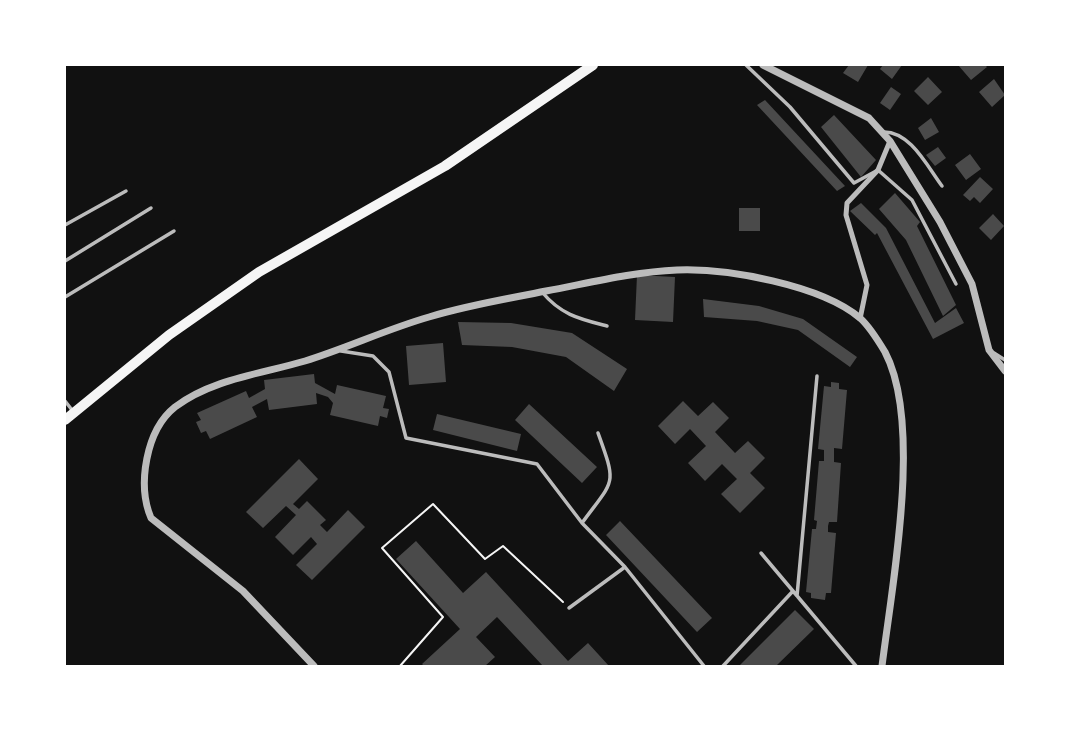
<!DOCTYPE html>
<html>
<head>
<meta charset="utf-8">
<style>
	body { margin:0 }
	#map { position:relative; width:1070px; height:731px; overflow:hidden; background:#111; font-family:Mulish,sans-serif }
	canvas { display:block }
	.frame { position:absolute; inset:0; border:66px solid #fff; pointer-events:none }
</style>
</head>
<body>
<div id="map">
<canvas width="1070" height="731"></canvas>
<div class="frame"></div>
</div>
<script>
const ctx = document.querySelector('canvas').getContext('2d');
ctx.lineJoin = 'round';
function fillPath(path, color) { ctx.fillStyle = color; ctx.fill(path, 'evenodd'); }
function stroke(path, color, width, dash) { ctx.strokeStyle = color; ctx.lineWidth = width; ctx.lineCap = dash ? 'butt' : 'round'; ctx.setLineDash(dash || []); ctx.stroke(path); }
fillPath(new Path2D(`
	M849 65H868L858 82 843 73Z
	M883 65H902L892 79 880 69Z
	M958 65H985L987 67 971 80Z
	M928 77 942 92 928 105 914 91Z
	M994 79 1005 95 992 107 979 92Z
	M891 87 901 94 890 110 880 103Z
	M765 100 845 186 837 191 757 105Z
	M834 115 876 160 861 177 821 127Z
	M931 118 939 132 925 140 918 128Z
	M938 147 946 158 935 166 926 155Z
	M970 154 981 169 966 180 955 165Z
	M980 177 993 189 980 203 974 197 970 201 963 195Z
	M895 193 920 222 917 226 956 305 943 316 906 240 879 209Z
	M861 203 886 228 935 323 956 308 964 323 933 339 877 233 875 235 850 211Z
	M739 208H760V231H739Z
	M993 214 1004 226 991 240 979 228Z
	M637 275 675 277 673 322 635 320Z
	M703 299 759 306 803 319 857 357 850 367 798 330 757 321 704 317Z
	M458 322 511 323 572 333 627 369 614 391 566 357 512 347 462 345Z
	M443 343 446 382 409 385 406 346Z
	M314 374 315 383 335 394 337 385 386 396 383 408 389 409 387 418 380 416 378 426 330 415 333 403 328 397 316 393 317 404 269 410 267 399 252 407 257 417 210 439 206 431 201 433 196 422 201 420 197 413 246 391 249 398 265 389 264 380Z
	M831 382 839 383V389L847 390 842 449 834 448V462L841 463 837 522H829L828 526V532L836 533 831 593H826L825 600 811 598V593L806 592 812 529H816L817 521 814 520 819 461H824V450L818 449 824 386 831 387Z
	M683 401 698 416 713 402 729 418 715 432 735 453 748 441 765 458 750 473 765 488 740 513 721 494 737 479 722 464 705 481 688 463 706 446 690 429 675 444 658 426Z
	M529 404 597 467 582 483 515 420Z
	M437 414 521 434 517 451 433 430Z
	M299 459 318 479 293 504 299 509 307 501 326 520 320 525 327 532 348 510 365 527 312 580 296 565 317 544 311 537 293 555 275 537 296 515 286 506 263 528 246 512Z
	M620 521 712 618 697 632 606 535Z
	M416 541 463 593 486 572 568 661 588 643 609 666H543L497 617 476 637 495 657 485 666H424L422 664 460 629 396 559Z
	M795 610 814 629 776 666H739Z`), '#4a4a4a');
stroke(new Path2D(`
	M400 666 443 617 382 548 433 504 485 559 503 546 563 602`), '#f5f5f5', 2);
stroke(new Path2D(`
	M746 65 790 107 854 183 878 170 912 200 956 284
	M883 132C910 131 927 166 942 186
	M65 225 126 191
	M65 261 151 208
	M542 292C561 315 580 319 607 326
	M65 297 174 231
	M341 351 373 356 389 372 406 438 537 464 582 523 625 567 704 666
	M994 353 1005 360
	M65 401 72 410
	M582 523C615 478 617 486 598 433
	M761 553 856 666
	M797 596 817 376
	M569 608 625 567
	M723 666 793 591`), '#bcbcbc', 3.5);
stroke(new Path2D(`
	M860 319 867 285 846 215 847 203 878 170 890 141`), '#bcbcbc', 5);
stroke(new Path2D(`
	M763 65 869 118 890 141 940 222 972 284 989 350 1005 371
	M314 666 243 591 151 518C137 485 146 430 175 407 212 379 261 374 305 361 347 348 387 329 429 317 468 305 507 299 546 291 589 283 632 272 677 270 727 268 821 285 860 318 869 326 879 342 885 352 923 424 892 585 882 666`), '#bcbcbc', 7);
stroke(new Path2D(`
	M65 420 169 335 259 272 445 166 593 65`), '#f5f5f5', 10);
</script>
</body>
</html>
